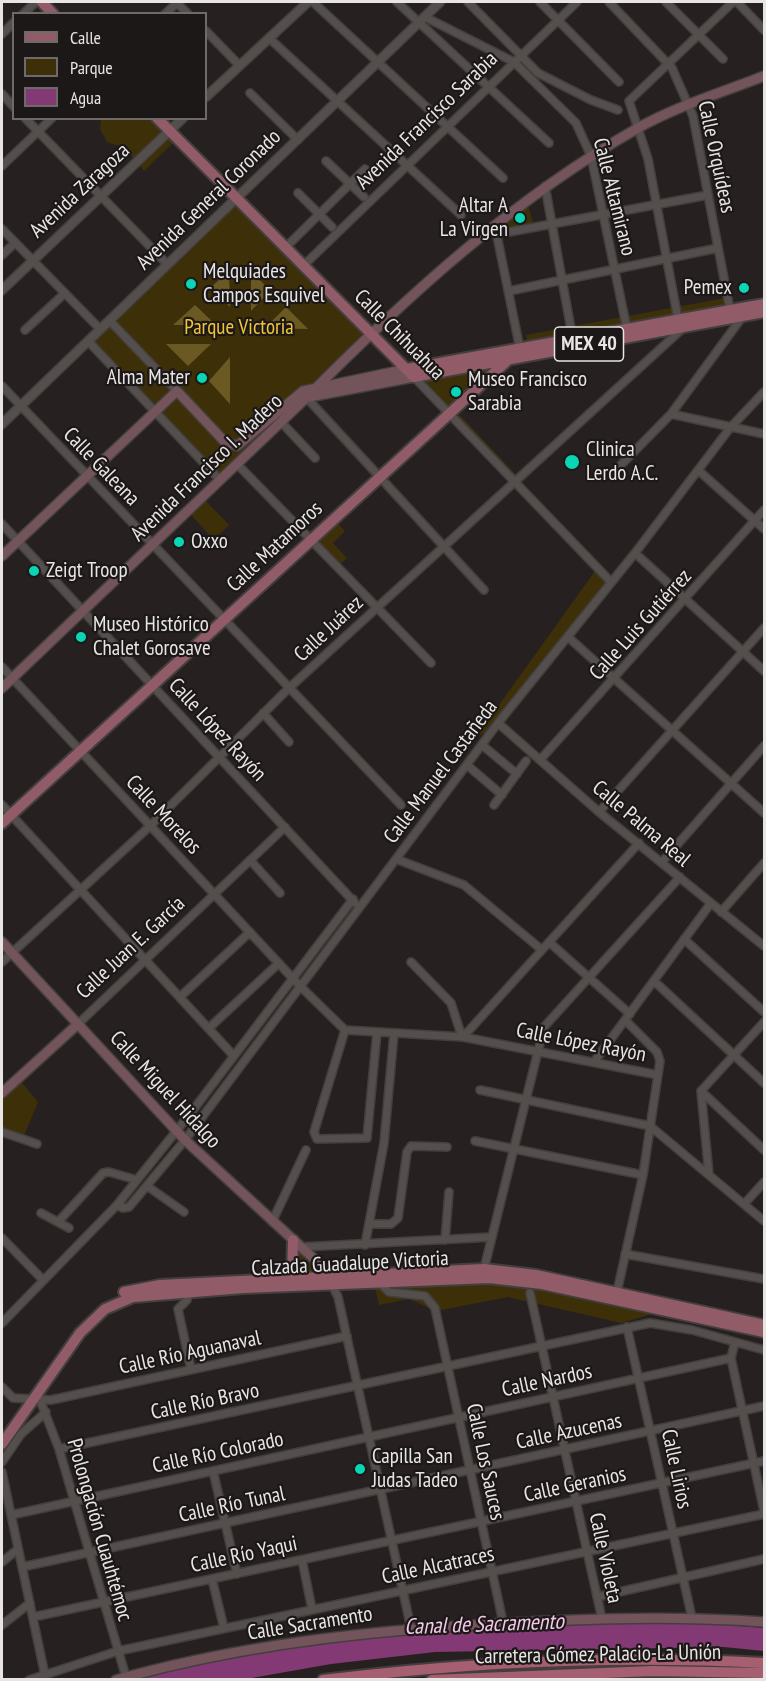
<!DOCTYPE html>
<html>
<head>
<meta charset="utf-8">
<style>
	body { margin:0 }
	#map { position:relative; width:766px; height:1681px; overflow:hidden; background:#262120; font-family:"PT Sans Narrow",sans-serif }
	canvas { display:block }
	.frame { position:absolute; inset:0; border:3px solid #e8e5e5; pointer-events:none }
	.legend { position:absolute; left:12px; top:12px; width:195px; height:108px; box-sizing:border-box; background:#1c1817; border:2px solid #6e6a69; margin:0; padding:8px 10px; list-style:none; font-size:18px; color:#e8e5e5 }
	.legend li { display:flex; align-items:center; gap:12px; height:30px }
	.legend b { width:30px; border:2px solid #6e6a69 }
</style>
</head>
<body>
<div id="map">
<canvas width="766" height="1681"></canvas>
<div class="frame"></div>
<ul class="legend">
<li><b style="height:8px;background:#925b68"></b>Calle</li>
<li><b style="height:16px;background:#3d3008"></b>Parque</li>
<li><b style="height:16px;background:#833a74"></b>Agua</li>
</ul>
</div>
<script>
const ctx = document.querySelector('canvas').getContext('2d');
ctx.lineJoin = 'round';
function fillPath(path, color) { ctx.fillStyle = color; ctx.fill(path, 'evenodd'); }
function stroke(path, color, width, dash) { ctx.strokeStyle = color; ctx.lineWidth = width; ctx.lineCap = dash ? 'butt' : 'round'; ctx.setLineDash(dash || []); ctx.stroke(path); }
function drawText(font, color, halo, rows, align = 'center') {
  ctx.font = font + ' "PT Sans Narrow",sans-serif'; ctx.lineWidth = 4.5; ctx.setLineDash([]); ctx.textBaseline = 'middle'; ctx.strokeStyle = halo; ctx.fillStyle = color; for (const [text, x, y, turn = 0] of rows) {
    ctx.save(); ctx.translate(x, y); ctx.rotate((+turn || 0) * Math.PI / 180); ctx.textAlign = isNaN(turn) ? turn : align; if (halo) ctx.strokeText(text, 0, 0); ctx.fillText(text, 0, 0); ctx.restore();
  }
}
fillPath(new Path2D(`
	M101 118 163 119 180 136 144 171 125 148 107 142 100 129Z
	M238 199 373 336 293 400 256 438 293 403 223 481 90 342Z
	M526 199 535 229 500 237 492 226Z
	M725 298 727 310 528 347 526 335Z
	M511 359 450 413 415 377Z
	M460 415 518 477 515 481 456 419Z
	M206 501 229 525 214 540 191 515Z
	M334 520 345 531 333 543 347 558 338 566 312 540Z
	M598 567 613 582 498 726 476 737Z
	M19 1079 38 1102 22 1140 2 1133V1095Z
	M294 1242 327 1274 293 1276Z
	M517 1280 655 1313 621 1323 508 1297 436 1311 409 1299 379 1305 374 1284Z`), '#3d3008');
fillPath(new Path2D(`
	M251 270 270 291 251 311Z
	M229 271 230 307 210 288Z
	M195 305 216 325H173Z
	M286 307 308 329 265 328Z
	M166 344H211L188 366Z
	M230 357V404L209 381Z`), '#6b5923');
fillPath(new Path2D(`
	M692 1622 764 1628V1651L724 1647 435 1652 331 1664 246 1679 134 1680C316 1630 505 1625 692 1622Z`), '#833a74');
const minor = new Path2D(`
	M176 2 188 14
	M313 2 503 178
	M397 2 549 143
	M468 2 538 73 591 100 618 110
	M540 2 619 82
	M609 2 672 68 693 116 730 310
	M666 2 723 59
	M737 2 764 30
	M23 14 36 2
	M165 14 178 2
	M425 17 514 62 576 123 591 156 627 329
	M206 31 239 65
	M2 34 14 22
	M269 38 461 215
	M250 93 298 140
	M2 94 14 107
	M25 118 168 265
	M326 161 364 197
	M2 166 52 118
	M545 186 573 340
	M298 193 332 227
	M2 229 100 329
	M496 231 520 349
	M498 234 708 195
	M285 248 365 169
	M2 255 15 243
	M303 266 577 2
	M509 291 718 248
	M678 319 648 159 629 101 733 2
	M110 321 177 391
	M25 330 65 293
	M88 341 220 480
	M414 377 611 582
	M2 386 401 805
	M305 396 484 590
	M671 414 764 434
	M281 422 315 458
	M237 464 431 663
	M698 470 764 529
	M614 472 671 414 743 316
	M2 524 355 903
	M635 553 764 671
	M568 637 764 813
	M2 667 300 986 345 1030 463 1037 658 1075
	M263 713 289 742
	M498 723 599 812 764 946
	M482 745 517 774
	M540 760 764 510
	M467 765 502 795
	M2 805 233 1055
	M494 805 526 761
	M599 812 764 628
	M396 859 464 885 542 950
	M250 860 280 893
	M662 862 764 746
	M721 912 764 863
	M684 939 764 1012
	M549 942 630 1014
	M2 962 150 826 288 689 682 329
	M411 962 451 1003 462 1037
	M654 981 764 1083
	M180 997 250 932
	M78 1024 285 827
	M209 1028 279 963
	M345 1030 314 1132 317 1139 367 1138 377 1032
	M463 1037 639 843
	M594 1062 711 903
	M480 1090 650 1126 764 1221
	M701 1091 764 1150
	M2 1132 37 1144
	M475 1141 643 1175
	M709 1175 701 1091 764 1022
	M147 1186 184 1212
	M746 1202 764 1182
	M117 1205 123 1208 129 1207 185 1140 498 723 635 553 730 428 764 392
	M41 1213 69 1228
	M58 1222 103 1173 109 1172 137 1180
	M272 1222 306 1150
	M369 1224H391L398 1218 407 1152 411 1146 447 1147
	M2 1238 43 1280
	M445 1240 449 1192
	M365 1245 384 1143 394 1033
	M301 1247 492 1237
	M625 1254 764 1279
	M484 1269 544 1027 680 877
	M379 1282 389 1292 425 1296 435 1308 503 1622
	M332 1285 338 1297 411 1628
	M189 1291 187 1300 178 1309 191 1369
	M617 1292 643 1175 660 1061 657 1052 625 1020
	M530 1293 602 1619
	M2 1323 117 1205 190 1114 353 899
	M627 1327 692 1618
	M735 1342 731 1358 764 1511
	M2 1387 13 1398 51 1400 347 1336
	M40 1400 59 1449 126 1677
	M59 1449 650 1323 692 1330 764 1350
	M2 1462 21 1434 46 1412
	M213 1471 237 1574
	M2 1472 46 1680
	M11 1515 731 1358
	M302 1560 312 1609
	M2 1562 18 1549
	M22 1567 764 1406
	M212 1579 224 1628
	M597 1597 764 1559
	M33 1617 764 1461
	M2 1625 30 1603
	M29 1680 118 1651 764 1514`);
const tertiary = new Path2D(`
	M206 97 308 2
	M2 290 183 118
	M2 424 440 2`);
const secondary = new Path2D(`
	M309 397 414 377
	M2 556 177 391 224 441 237 446 303 391 407 369
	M2 688 306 398C406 297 513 199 638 128 677 106 723 92 764 76
	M2 942 185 1140 325 1269 331 1282
	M2 1093 78 1024
	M116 1680C228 1648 345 1633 461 1626 562 1619 663 1615 764 1622`);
const primary = new Path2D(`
	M42 2 53 14
	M157 118 414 377 764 312
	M407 369 764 304
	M2 823 520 349
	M292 1277 293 1240
	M124 1292 160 1285 484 1269 536 1275 764 1325
	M2 1444 80 1333 105 1309 133 1297 243 1288 489 1278 542 1284 764 1332`);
const trunk = new Path2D(`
	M323 1680C469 1662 618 1655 764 1663
	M432 1680 653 1671 764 1673`);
stroke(minor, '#433f3f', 10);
stroke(tertiary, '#433f3f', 11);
stroke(secondary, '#433f3f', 12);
stroke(primary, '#433f3f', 14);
stroke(trunk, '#433f3f', 14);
stroke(minor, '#544e4d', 7);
stroke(tertiary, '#544e4d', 8);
stroke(secondary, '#73545a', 9);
stroke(primary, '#925b68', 10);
stroke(trunk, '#a65f71', 10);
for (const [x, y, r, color] of [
	[520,218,6,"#0ad5b5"],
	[191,284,6,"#0ad5b5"],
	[744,288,6,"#0ad5b5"],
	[202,378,6,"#0ad5b5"],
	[456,392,6,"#0ad5b5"],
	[572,462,8,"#0ad5b5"],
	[179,542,6,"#0ad5b5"],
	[34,571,6,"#0ad5b5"],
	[81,637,6,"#0ad5b5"],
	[360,1469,6,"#0ad5b5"]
]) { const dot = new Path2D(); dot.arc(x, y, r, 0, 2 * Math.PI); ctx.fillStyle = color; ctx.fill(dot); stroke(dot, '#1c1817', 2); }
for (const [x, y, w] of [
	[589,344,69]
]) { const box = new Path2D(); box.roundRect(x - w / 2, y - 17, w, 34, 4.5); ctx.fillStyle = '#1c1817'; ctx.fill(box); stroke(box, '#e8e5e5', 1.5); }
drawText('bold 20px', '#e8e5e5', null, [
	["MEX 40",589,344]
]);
drawText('21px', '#e8e5e5', '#1c1817', [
	["Avenida Francisco Sarabia",427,121,-44],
	["Calle Orquídeas",716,157,78],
	["Avenida Zaragoza",80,191,-43],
	["Calle Altamirano",614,197,76],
	["Avenida General Coronado",209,200,-44],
	["Calle Chihuahua",399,335,45],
	["Calle Galeana",101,467,46],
	["Avenida Francisco I. Madero",207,468,-44],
	["Calle Matamoros",275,547,-43],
	["Calle Luis Gutiérrez",641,625,-48],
	["Calle Juárez",329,629,-43],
	["Calle López Rayón",217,730,47],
	["Calle Manuel Castañeda",441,772,-53],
	["Calle Morelos",163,815,47],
	["Calle Palma Real",641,824,40],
	["Calle Juan E. García",131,948,-43],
	["Calle López Rayón",581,1043,11],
	["Calle Miguel Hidalgo",165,1090,47],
	["Calzada Guadalupe Victoria",350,1264,-3],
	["Calle Río Aguanaval",190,1353,-12],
	["Calle Nardos",547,1381,-12],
	["Calle Río Bravo",205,1402,-12],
	["Calle Azucenas",569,1432,-12],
	["Calle Río Colorado",218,1453,-12],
	["Calle Los Sauces",485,1462,78],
	["Calle Lirios",676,1469,78],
	["Calle Geranios",575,1485,-12],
	["Calle Río Tunal",232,1505,-12],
	["Prolongación Cuauhtémoc",99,1530,74],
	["Calle Río Yaqui",244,1555,-12],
	["Calle Violeta",605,1558,78],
	["Calle Alcatraces",438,1566,-12],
	["Calle Sacramento",310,1624,-9],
	["Carretera Gómez Palacio-La Unión",598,1655,-1]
]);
drawText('21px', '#e8e5e5', '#1c1817', [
	["Altar A",508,206,"right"],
	["La Virgen",508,230,"right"],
	["Melquiades",203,272],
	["Campos Esquivel",203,296],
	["Pemex",732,288,"right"],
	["Alma Mater",190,378,"right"],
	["Museo Francisco",468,380],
	["Sarabia",468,404],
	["Clinica",586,450],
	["Lerdo A.C.",586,474],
	["Oxxo",191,542],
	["Zeigt Troop",46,571],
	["Museo Histórico",93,625],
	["Chalet Gorosave",93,649],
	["Capilla San",372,1457],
	["Judas Tadeo",372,1481]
], 'left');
drawText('21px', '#f1c538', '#1c1817', [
	["Parque Victoria",239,328]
]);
drawText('italic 22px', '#f3c9e8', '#1c1817', [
	["Canal de Sacramento",484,1625,-2]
]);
</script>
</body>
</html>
